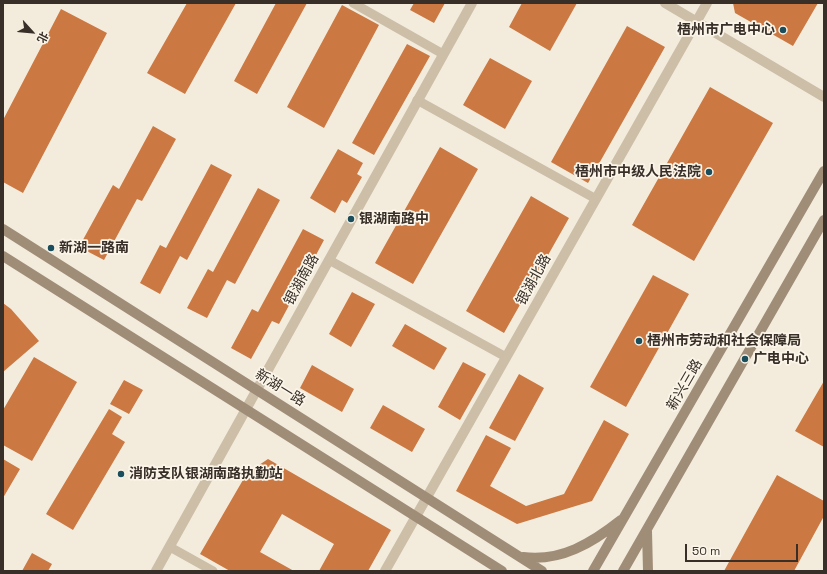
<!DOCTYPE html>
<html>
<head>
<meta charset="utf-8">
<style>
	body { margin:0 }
	#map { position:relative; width:827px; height:574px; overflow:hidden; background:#f3ecdc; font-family:"Space Grotesk","Noto Sans SC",sans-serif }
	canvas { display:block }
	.frame { position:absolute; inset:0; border:4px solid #382f28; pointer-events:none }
	.north { position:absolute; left:12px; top:12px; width:40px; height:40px; -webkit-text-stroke:3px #faf5e8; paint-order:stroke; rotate:117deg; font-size:11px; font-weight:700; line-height:16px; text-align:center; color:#382f28 }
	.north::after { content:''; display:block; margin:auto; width:14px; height:18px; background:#382f28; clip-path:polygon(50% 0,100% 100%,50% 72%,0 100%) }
	.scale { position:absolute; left:685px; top:544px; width:113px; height:18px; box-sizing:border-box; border:2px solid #382f28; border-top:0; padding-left:5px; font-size:12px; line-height:14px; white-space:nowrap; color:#382f28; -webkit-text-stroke:3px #faf5e8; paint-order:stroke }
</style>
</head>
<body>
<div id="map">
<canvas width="827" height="574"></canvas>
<div class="frame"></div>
<div class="north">北</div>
<div class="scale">50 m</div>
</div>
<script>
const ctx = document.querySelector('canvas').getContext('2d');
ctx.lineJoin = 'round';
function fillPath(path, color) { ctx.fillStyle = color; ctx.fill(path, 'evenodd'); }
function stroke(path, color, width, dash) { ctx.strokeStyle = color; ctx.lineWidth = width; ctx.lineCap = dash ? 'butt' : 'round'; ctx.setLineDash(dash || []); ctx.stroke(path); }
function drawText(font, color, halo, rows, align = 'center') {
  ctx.font = font + ' "Space Grotesk","Noto Sans SC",sans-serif'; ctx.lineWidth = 3.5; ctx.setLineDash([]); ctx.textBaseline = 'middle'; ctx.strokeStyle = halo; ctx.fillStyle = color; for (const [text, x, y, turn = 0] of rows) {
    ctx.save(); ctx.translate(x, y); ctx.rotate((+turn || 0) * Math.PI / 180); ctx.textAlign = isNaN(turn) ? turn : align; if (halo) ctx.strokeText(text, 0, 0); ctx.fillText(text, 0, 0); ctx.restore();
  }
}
fillPath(new Path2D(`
	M187 3H236L185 94 147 73Z
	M276 3H307L257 94 234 81Z
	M414 3H445L434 23 410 10Z
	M522 3H577L550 51 509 27Z
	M733 3H818L793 46 735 13Z
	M342 5 379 25 324 128 287 107Z
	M61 9 107 33 23 193 3 182V120Z
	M627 26 665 47 588 183 551 162Z
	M407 44 430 56 374 155 352 143Z
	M490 58 532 81 505 129 463 105Z
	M710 87 773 123 694 261 632 225Z
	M153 126 176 139 142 201 137 199 104 260 79 247 113 185 119 189Z
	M440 147 478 169 413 284 375 263Z
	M338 149 363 163 357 174 362 177 347 203 342 200 335 213 310 198Z
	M211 164 232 175 187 260 180 256 160 294 140 283 160 245 166 248Z
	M258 188 280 200 235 284 227 280 207 318 187 308 208 269 213 272Z
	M531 196 569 218 504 333 466 311Z
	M303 229 324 240 279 324 272 321 251 359 231 348 252 309 258 312Z
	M653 275 689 294 626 407 590 387Z
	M352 292 375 304 351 347 329 334Z
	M3 303 11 309 39 341 3 372Z
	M405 324 447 348 434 370 392 346Z
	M34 357 77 382 32 461 3 445V410Z
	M463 362 486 374 460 420 438 407Z
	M312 365 354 389 342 412 300 388Z
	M519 374 544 388 515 441 489 428Z
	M124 380 143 390 129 414 110 404Z
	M824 381V447L795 431Z
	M383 405 425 429 412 452 370 428Z
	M109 409 122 417 112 434 125 442 73 530 46 514Z
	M604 420 629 434 592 501 517 524 456 491 486 435 511 448 490 486 526 506 564 494Z
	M3 459 20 469 3 498Z
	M268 459 391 530 368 571H319L334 544 282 514 260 552 294 571H230L200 554 247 473Z
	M777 475 824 501V516L794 571H724Z
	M32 553 52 564 48 571H22Z`), '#cb7842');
stroke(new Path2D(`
	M353 3 443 54
	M417 100 596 199
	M329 260 506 357
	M170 547 213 571`), '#ccbea7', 9);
stroke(new Path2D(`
	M665 3 824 97
	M156 571 472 3
	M385 571 707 3`), '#ccbea7', 10);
stroke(new Path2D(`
	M3 229 542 571
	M3 256 502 571
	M647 531 648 571
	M523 557C561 562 592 543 621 520
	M593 571 824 171
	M623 571 824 220`), '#a08d78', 10);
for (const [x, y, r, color] of [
	[783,30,4,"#1b4e5c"],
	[709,172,4,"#1b4e5c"],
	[351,219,4,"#1b4e5c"],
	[51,248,4,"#1b4e5c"],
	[639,341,4,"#1b4e5c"],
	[745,359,4,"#1b4e5c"],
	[121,474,4,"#1b4e5c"]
]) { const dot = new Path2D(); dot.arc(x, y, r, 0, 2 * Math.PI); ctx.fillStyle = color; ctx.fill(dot); stroke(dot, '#faf5e8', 1.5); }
drawText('bold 14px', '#382f28', '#faf5e8', [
	["梧州市广电中心",775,30,"right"],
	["梧州市中级人民法院",701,172,"right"],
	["银湖南路中",359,219],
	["新湖一路南",59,248],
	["梧州市劳动和社会保障局",647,341],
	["广电中心",753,359],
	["消防支队银湖南路执勤站",129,474]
], 'left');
drawText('14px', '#382f28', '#faf5e8', [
	["银湖南路",302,280,-61],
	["银湖北路",534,280,-61],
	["新兴三路",685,385,-60],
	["新湖一路",280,388,32]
]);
</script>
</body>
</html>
